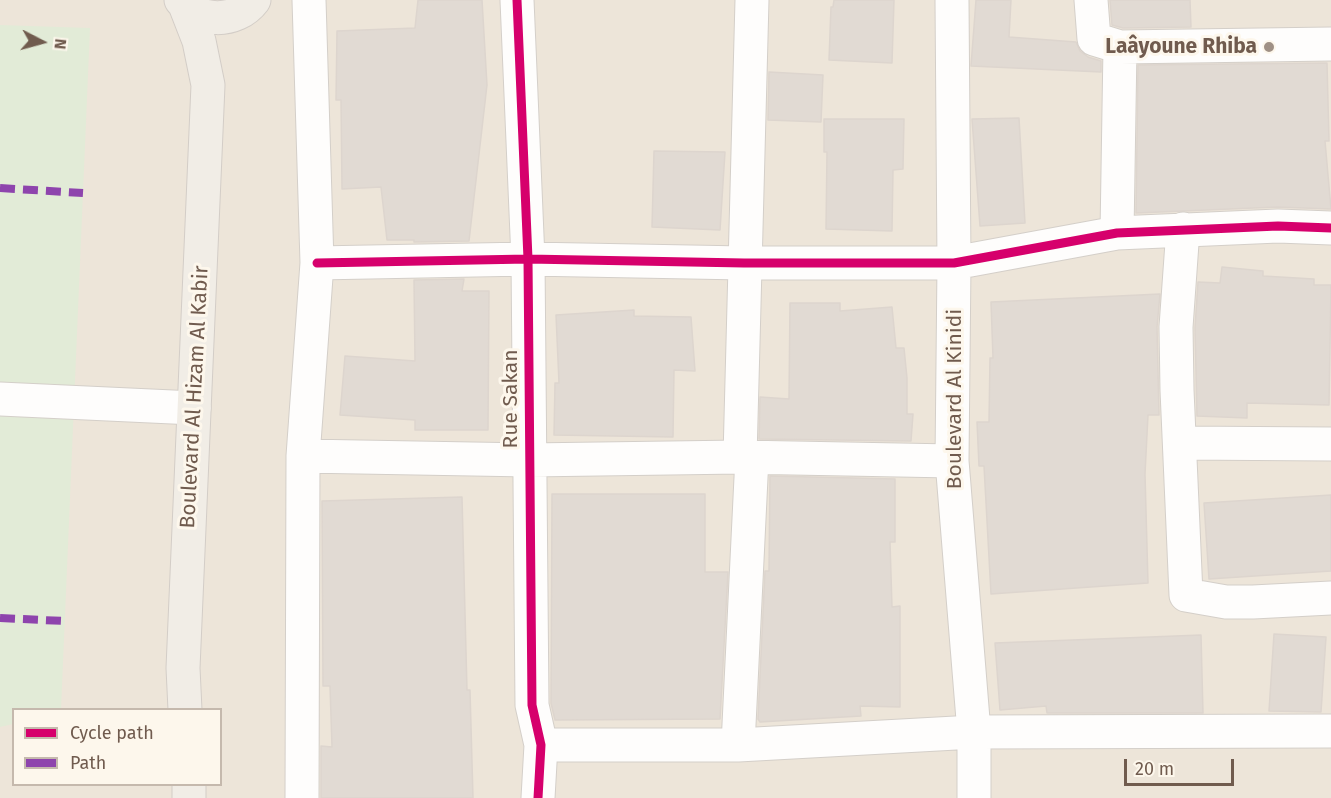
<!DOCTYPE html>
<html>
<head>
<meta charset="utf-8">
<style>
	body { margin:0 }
	#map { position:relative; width:1331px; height:798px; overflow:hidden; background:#f5f2eb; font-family:"Fira Sans",sans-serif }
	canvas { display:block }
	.legend { position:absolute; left:12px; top:708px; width:210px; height:78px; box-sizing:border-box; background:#fdf7ec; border:2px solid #c5b9ad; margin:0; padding:8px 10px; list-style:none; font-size:18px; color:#705b4e }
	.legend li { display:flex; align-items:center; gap:12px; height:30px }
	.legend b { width:30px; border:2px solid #c5b9ad }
	.north { position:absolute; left:12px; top:12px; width:60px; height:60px; -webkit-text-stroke:4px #fdf7ec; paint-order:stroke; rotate:96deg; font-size:16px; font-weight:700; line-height:24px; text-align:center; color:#705b4e }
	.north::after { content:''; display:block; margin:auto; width:21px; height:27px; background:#705b4e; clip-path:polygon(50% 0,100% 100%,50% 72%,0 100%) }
	.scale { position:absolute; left:1124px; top:759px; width:110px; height:27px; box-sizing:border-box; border:3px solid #705b4e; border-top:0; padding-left:8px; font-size:18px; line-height:21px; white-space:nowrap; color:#705b4e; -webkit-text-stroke:4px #fdf7ec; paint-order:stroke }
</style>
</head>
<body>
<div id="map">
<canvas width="1331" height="798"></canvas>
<ul class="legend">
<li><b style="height:8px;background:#d6006c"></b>Cycle path</li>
<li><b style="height:8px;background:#8e44ad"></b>Path</li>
</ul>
<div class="north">N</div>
<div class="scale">20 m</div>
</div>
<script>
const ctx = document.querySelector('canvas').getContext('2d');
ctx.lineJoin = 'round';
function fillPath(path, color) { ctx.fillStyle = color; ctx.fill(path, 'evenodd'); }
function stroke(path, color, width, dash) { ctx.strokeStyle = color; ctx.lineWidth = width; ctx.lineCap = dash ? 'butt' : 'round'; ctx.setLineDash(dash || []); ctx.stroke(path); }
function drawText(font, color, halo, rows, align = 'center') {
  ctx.font = font + ' "Fira Sans",sans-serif'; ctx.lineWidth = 6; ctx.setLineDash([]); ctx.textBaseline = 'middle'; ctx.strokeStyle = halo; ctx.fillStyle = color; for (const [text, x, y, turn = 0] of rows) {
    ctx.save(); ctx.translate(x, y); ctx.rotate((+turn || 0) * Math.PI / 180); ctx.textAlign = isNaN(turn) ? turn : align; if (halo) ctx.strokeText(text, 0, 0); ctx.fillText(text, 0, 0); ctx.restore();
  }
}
fillPath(new Path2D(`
	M0 0H1331V798H0ZM14 710H220V784H14Z`), '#ede5d9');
fillPath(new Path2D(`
	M0 25 90 28 61 709 14 710 13 724 0 727Z`), '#e2ebd7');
const building = new Path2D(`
	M418 0H482L487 85 469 241 414 242V240H387L381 187 342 189 341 100H336L337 31 415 28Z
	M834 0H894L892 63 829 60 831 7H833Z
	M976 0H1011L1009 37 1076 42 1080 51 1088 57 1101 61V72L971 66Z
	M1110 0H1190L1191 27 1123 28 1112 25Z
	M1327 63 1329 141H1325L1331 209 1277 207 1136 213 1138 65Z
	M769 72 823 75 821 122 768 120Z
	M1019 118 1025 223 980 226 972 119Z
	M824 119H904L903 169 893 170 892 231 826 229 827 152H824Z
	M654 151 725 152 720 230 652 227Z
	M1222 267 1263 271V276L1314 279V285H1331L1329 405 1247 403V418L1197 416 1195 328 1198 282 1220 283Z
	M464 279 462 291H489L488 430H415V420L340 415 345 356 415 361 414 280Z
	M1160 294 1157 327 1159 415H1148L1145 474 1148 583 991 594 984 466H979L977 422H989L990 358H993L991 302Z
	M790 303H840V311L892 307 896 348H904L907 378V414H913L911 441 759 439 760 397 789 399Z
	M634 310V316L691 317 695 371 674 370 673 437 554 435 555 383H559L556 315Z
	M770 476 895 479V542H890L892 607 900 606V707L860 706 861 716 760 722 758 719 765 571H769Z
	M552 494H705V572H728L720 719 555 720 551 703Z
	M1331 495V571L1209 579 1204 503Z
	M462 497 467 690H470L473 798H321V746L332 747 330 686H323L322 501Z
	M1274 634 1326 637 1321 712 1269 711Z
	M1201 635 1203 713H1047L1046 706 1000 710 995 643Z`);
fillPath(building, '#e1dad3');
stroke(building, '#ddd5ce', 1.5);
const minor = new Path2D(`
	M517 0 528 259 532 705 541 745 538 798
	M952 0 954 263 952 461 974 732V798
	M1091 0 1094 39 1120 47 1331 44
	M1183 229 1176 327 1177 390 1186 595 1226 602H1253L1331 598
	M1117 233 1120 47
	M317 263 528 259 744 263H954L1117 233 1278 226 1331 228
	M0 399 194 408
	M1180 443 1331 444
	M303 456 529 460 740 457 952 461
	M740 457 752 0
	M541 745H738L974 732 1331 731
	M738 745 752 457
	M302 798 303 456 317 263 309 0`);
const major = new Path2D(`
	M181 0C198 23 236 24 254 0
	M185 5 199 41 208 85 183 668 185 710
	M189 784V798`);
stroke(minor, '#d4cfc9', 35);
stroke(major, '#d3cdc7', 35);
stroke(minor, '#fefdfc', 33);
stroke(major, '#f1ede6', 33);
stroke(new Path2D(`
	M0 188 83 193
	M0 618 64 621`), '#8e44ad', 8, [15, 8]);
stroke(new Path2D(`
	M517 0 528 259 532 705 541 745 538 798
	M317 263 528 259 744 263H954L1117 233 1278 226 1331 228`), '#d6006c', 9);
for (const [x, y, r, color] of [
	[1269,47,6,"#9f9085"]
]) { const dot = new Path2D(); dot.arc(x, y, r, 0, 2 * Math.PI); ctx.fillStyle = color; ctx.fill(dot); stroke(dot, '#fdf7ec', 2); }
drawText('bold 21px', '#705b4e', '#fdf7ec', [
	["Laâyoune Rhiba",1257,47]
], 'right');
drawText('21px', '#705b4e', '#fdf7ec', [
	["Boulevard Al Hizam Al Kabir",195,397,-87],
	["Rue Sakan",511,399,-90],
	["Boulevard Al Kinidi",955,399,-90]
]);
</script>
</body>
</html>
